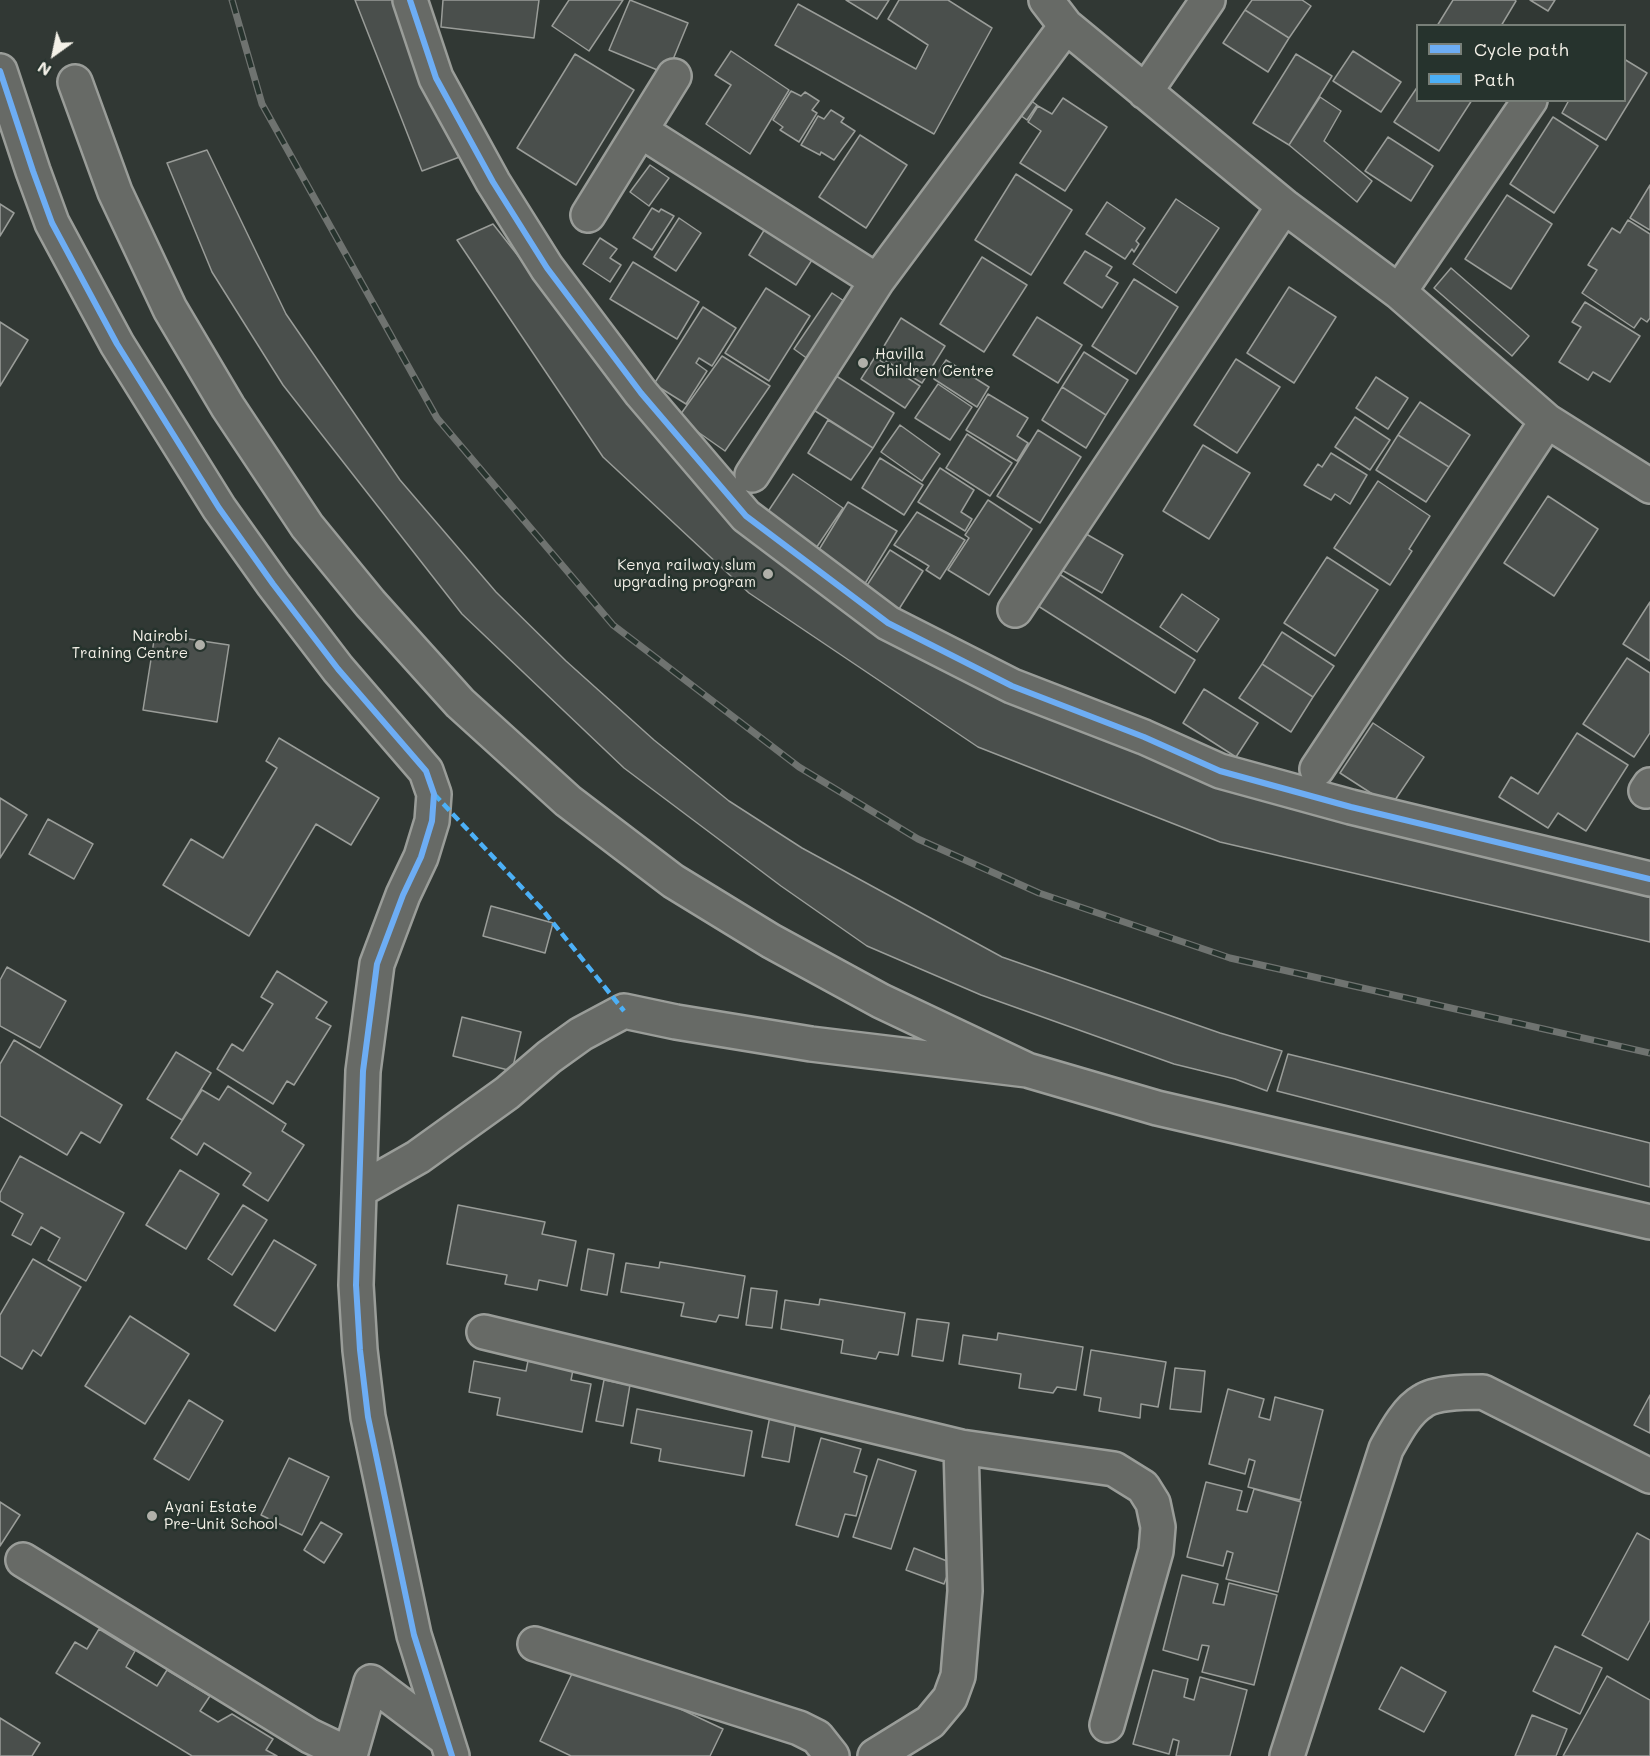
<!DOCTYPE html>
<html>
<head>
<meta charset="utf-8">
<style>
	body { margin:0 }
	#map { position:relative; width:1650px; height:1756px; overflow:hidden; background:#313834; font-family:Mali,sans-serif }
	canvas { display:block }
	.legend { position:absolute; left:1416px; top:24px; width:210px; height:78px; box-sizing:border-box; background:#26332d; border:2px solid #787f78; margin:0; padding:8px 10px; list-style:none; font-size:18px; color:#f4f1e8 }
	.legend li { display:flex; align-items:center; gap:12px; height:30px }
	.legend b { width:30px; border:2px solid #787f78 }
	.north { position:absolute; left:24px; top:24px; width:60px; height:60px; -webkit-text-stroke:4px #26332d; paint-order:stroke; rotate:213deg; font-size:16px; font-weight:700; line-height:24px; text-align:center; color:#f4f1e8 }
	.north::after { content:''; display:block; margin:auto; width:21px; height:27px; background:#f4f1e8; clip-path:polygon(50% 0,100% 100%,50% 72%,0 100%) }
</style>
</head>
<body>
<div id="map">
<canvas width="1650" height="1756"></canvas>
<ul class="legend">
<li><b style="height:8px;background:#6dadf4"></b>Cycle path</li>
<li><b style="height:8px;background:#4cb0f7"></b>Path</li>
</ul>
<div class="north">N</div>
</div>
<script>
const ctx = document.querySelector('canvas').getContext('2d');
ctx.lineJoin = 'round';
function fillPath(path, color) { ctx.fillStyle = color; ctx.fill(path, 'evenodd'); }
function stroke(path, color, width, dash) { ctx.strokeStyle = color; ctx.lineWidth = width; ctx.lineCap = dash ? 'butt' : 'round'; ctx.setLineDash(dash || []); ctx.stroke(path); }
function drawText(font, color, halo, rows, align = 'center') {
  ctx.font = font + ' Mali,sans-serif'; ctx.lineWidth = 5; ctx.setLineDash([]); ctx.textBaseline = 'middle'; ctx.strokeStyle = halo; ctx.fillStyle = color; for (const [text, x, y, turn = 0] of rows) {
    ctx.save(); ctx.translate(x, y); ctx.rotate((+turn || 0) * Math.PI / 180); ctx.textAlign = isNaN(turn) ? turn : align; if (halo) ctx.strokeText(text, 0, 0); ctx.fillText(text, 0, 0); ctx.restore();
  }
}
const building = new Path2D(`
	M355 0H400L465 155 422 171Z
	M443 0H539L534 38 441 27Z
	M569 0H623L589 51 552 26Z
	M630 0 688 23 667 74 609 50Z
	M846 0H889L877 19Z
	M899 0H948L992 28 934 134 775 45 798 4 916 69 928 45 888 19Z
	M1252 0H1302L1311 6 1289 38 1245 10Z
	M1453 0H1515L1516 1 1501 26H1437Z
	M1530 0H1555L1548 11Z
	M1245 10 1289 38 1268 72 1223 43Z
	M731 51 789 90 750 154 706 124 731 85 715 75Z
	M1353 51 1401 82 1381 112 1333 81Z
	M575 54 634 90 576 185 517 148Z
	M1296 54 1332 76 1289 145 1253 123Z
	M1624 59 1647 73 1606 140 1562 113 1569 100H1624Z
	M1418 86V100H1472L1439 151 1394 122Z
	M791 91 801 96 805 92 819 101 812 110 817 113 799 142 780 130 783 127 773 120Z
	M1320 97 1341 111 1324 141 1372 181 1357 202 1289 145Z
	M1027 98 1037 105 1027 120 1017 113Z
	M1063 98 1107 127 1065 191 1020 163 1041 131 1028 122 1038 106 1052 114Z
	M831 110 844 118 841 122 855 131 834 160 821 152 820 155 801 145 818 116 824 119Z
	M1553 117 1598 146 1554 213 1510 184Z
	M860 135 907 165 866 228 819 197Z
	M1388 137 1433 166 1411 201 1365 171Z
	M207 150 286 314 400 480 496 592 566 661 654 740 729 801 802 848 1002 957 1220 1033 1282 1051 1267 1091 1235 1079 1174 1064 981 995 867 946 781 886 624 768 462 614 283 385 212 272 167 163Z
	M650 165 669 178 649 206 630 192Z
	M1016 174 1072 210 1031 275 975 240Z
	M1650 185V230L1630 218Z
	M1507 195 1552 224 1511 289 1465 259Z
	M1176 199 1219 228 1176 293 1133 264Z
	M1107 202 1145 228 1136 241 1139 244 1134 252 1132 249 1125 259 1086 234Z
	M0 204 14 213 0 236Z
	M652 208 659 212 661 209 674 216 652 250 633 238Z
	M679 218 701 233 676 271 654 257Z
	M771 219 819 249 796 285 749 255Z
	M1628 220 1650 234V318L1647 322 1641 318 1634 328 1582 293 1597 270 1588 265 1612 228 1620 233Z
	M493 224 646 418 999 696 1650 892V942L1220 842 978 747 749 593 603 457 457 240Z
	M600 238 617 249 610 258 621 265 610 282 583 264Z
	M1085 251 1112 267 1106 276 1118 283 1102 308 1064 283Z
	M982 257 1027 285 984 352 940 324Z
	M633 262 699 302 677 339 610 299Z
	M1451 268 1529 336 1512 356 1434 288Z
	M1134 279 1178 307 1136 374 1092 346Z
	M1289 287 1336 317 1294 383 1247 353Z
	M766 288 810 316 769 381 725 353Z
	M832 293 850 305 812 362 794 349Z
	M1585 302 1640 336 1610 382 1593 372 1588 380 1559 362 1581 327 1572 322Z
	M703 307 736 328 712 366 699 358 696 363 707 371 686 404 654 384Z
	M1037 317 1082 345 1058 383 1013 355Z
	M901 318 945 346 922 383 878 356Z
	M0 322 28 340 0 386Z
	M1084 352 1128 380 1106 415 1062 387Z
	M722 356 770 386 725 451 678 418Z
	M875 357 920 386 905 408 861 379Z
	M1236 359 1280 387 1237 453 1194 425Z
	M946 360 989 387 977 407 934 379Z
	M830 372 894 413 873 448 809 407Z
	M1376 377 1408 398 1388 429 1356 408Z
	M938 384 972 407 950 440 915 418Z
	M1062 387 1106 415 1086 448 1042 420Z
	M988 394 1028 418 1017 436 1028 443 1017 461 966 430Z
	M1420 402 1470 435 1449 467 1398 435Z
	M1355 417 1390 440 1370 470 1335 447Z
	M828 420 873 448 851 480 808 453Z
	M900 425 940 454 922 481 881 452Z
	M1038 430 1081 457 1040 523 997 496Z
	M967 434 1012 463 990 496 946 468Z
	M1398 435 1449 467 1426 502 1376 470Z
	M1203 445 1250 473 1209 539 1163 511Z
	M1331 453 1367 475 1350 504 1335 494 1331 500 1304 485 1318 464 1322 467Z
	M880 458 923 485 904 515 862 488Z
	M940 468 974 490 961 512 972 519 965 531 918 502Z
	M793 474 843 508 806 563 796 556 806 539 767 513Z
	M1378 481 1430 516 1409 549 1412 551 1390 585 1334 548Z
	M1548 496 1598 529 1554 596 1504 563Z
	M988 500 1032 529 989 595 948 570 969 538 965 535Z
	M848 502 897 531 855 600 806 571Z
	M917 512 965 540 940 579 926 570 929 566 894 545Z
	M1081 531 1123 555 1102 593 1060 569Z
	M890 550 923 571 894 617 860 596Z
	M1327 557 1378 590 1335 656 1284 623Z
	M1056 572 1195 660 1175 693 1035 604Z
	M1182 594 1219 619 1197 652 1160 627Z
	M1650 602V661L1623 644Z
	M1282 632 1334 666 1313 697 1262 664Z
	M155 634 229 645 217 722 143 710Z
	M1627 658 1650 673V733L1634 757 1583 724Z
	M1262 664 1313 697 1291 732 1239 698Z
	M1204 689 1258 723 1236 757 1183 723Z
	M1373 723 1424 757 1391 806 1340 773Z
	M1577 733 1628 765 1586 831 1558 813 1548 828 1499 797 1511 777 1538 794Z
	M279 738 379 798 351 845 316 824 249 936 163 885 191 839 223 858 277 768 266 761Z
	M0 798 27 815 0 858Z
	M48 819 93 844 74 879 29 854Z
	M491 906 553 923 545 953 483 936Z
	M7 967 66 1001 40 1048 0 1026V980Z
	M277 971 327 1002 316 1018 331 1026 294 1085 287 1081 273 1104 217 1069 232 1044 243 1051 273 1004 261 997Z
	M462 1017 521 1032 512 1071 453 1056Z
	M14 1040 122 1105 100 1143 81 1132 67 1155 0 1116V1064Z
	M176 1052 211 1073 182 1120 147 1099Z
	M1288 1054 1650 1143V1187L1277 1091Z
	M228 1086 286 1124 282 1131 304 1145 268 1201 243 1185 251 1173 204 1143 197 1155 171 1138 202 1090 219 1100Z
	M20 1156 124 1213 86 1281 48 1260 60 1238 41 1227 31 1245 12 1235 23 1214 0 1201V1193Z
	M180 1170 219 1194 186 1249 146 1225Z
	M243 1205 267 1220 232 1275 208 1259Z
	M458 1205 545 1222 542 1234 576 1241 567 1286 539 1280 537 1290 505 1284 507 1275 447 1264Z
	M274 1240 316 1265 275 1331 234 1305Z
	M588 1249 614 1254 607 1295 581 1290Z
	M33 1259 81 1287 41 1356 33 1350 22 1369 0 1356V1315Z
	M660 1262 745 1276 738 1318 719 1315 716 1322 681 1316 684 1303 621 1292 626 1263 659 1268Z
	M751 1288 777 1291 772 1328 746 1325Z
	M820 1299 905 1313 898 1355 879 1352 876 1359 841 1353 843 1340 781 1329 785 1300 819 1305Z
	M130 1316 189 1354 145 1424 85 1386Z
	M917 1319 949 1323 943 1361 912 1356Z
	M998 1333 1083 1347 1076 1390 1057 1387 1053 1393 1019 1388 1021 1374 959 1364 963 1335 997 1340Z
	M1091 1350 1166 1362 1158 1407 1141 1404 1140 1418 1099 1411 1101 1398 1084 1395Z
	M474 1361 526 1371 528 1361 573 1370 571 1380 591 1384 582 1432 497 1415 500 1398 469 1392Z
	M1175 1368 1205 1371 1201 1412 1170 1409Z
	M604 1380 630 1385 623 1426 596 1421Z
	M1228 1389 1264 1399 1259 1417 1270 1420 1275 1397 1323 1410 1300 1500 1248 1487 1255 1461 1249 1459 1245 1474 1209 1464Z
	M1650 1395V1433L1634 1425Z
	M189 1400 223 1421 189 1480 154 1459Z
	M637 1409 752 1431 744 1476 659 1461 661 1449 631 1443Z
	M770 1416 796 1421 789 1462 762 1457Z
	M821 1438 861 1449 854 1472 867 1476 856 1516 845 1514 838 1537 796 1525Z
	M289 1458 329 1477 302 1535 261 1515Z
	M878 1459 916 1471 891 1549 853 1537Z
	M1206 1482 1242 1491 1237 1510 1247 1512 1254 1489 1301 1502 1278 1592 1226 1579 1233 1553 1227 1551 1223 1566 1187 1557Z
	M0 1502 20 1515 0 1546Z
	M321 1522 342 1534 324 1563 304 1550Z
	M1637 1533 1650 1540V1620L1628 1660 1582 1635Z
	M914 1548 952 1563 944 1584 906 1570Z
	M1182 1575 1218 1584 1213 1603 1224 1605 1229 1583 1277 1595 1254 1685 1202 1672 1209 1646 1202 1645 1198 1660 1163 1650Z
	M99 1629 135 1651 126 1667 157 1686 167 1670 210 1696 200 1711 218 1722 232 1714 273 1739 266 1750 277 1756H192L56 1673 75 1642 87 1649Z
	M1555 1646 1602 1668 1580 1714 1533 1691Z
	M578 1661 723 1729 710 1756H571L540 1741Z
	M1401 1667 1446 1692 1424 1732 1379 1709Z
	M1153 1670 1188 1679 1184 1697 1194 1700 1200 1677 1247 1690 1230 1756H1176L1179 1741 1173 1739 1169 1754 1133 1744Z
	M1607 1676 1650 1700V1756H1563Z
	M1532 1715 1567 1729 1556 1756H1515Z
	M0 1718 40 1743 32 1756H0Z`);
fillPath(building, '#4a4f4c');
stroke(building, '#9a9d99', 1.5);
const minor = new Path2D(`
	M410 0 436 78 493 182 547 268 641 393 746 516 888 623 1012 686 1144 737 1220 771 1351 807 1650 879
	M1046 0 1066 26 1284 206 1399 292 1547 421 1650 486
	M0 71 33 171 52 223 117 344 219 508 273 584 338 669 426 771 434 794 432 821 421 857 403 895 377 964 363 1071 356 1285 360 1350 368 1417 414 1635 452 1756
	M75 82 115 192 170 309 228 407 307 526 370 603 460 703 568 801 673 881 771 941 881 1001 1027 1070
	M1145 92 1208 0
	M641 131 877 281
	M588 215 674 76
	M1399 292 1530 100
	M752 475 877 281 1066 26
	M1015 610 1284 206
	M1317 769 1547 421
	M1646 791 1650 785
	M360 1190 418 1157 507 1093 549 1057 581 1034 624 1011 676 1022 811 1044 1027 1070 1157 1108 1650 1222
	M484 1332 961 1447 1114 1469 1143 1487 1153 1503 1158 1527 1156 1551 1107 1725
	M23 1560 310 1736 333 1747 351 1752 371 1682 445 1738
	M535 1644 799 1728 817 1737 832 1756
	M875 1756 930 1722 950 1698 958 1676 965 1591 961 1447
	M1287 1756 1386 1449C1395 1433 1406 1411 1423 1401 1436 1392 1467 1392 1483 1392L1650 1476`);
stroke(minor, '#9a9d99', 38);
stroke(minor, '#676a66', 33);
const rail = new Path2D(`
	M232 0 262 104 437 418 613 625 799 767 918 839 1039 893 1230 958 1650 1053`);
stroke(rail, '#6f7370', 7);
stroke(rail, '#26332d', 4.5, [14]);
stroke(new Path2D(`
	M434 794 542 909 624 1011`), '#4cb0f7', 4.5, [9, 4.5]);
stroke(new Path2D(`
	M410 0 436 78 493 182 547 268 641 393 746 516 888 623 1012 686 1144 737 1220 771 1351 807 1650 879
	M0 71 33 171 52 223 117 344 219 508 273 584 338 669 426 771 434 794 432 821 421 857 403 895 377 964 363 1071 356 1285 360 1350 368 1417 414 1635 452 1756`), '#6dadf4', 6);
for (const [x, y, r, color] of [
	[863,363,6,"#b0b0a9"],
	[768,574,6,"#b0b0a9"],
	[200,645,6,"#b0b0a9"],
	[152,1516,6,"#b0b0a9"]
]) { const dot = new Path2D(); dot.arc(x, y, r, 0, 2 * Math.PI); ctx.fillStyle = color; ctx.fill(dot); stroke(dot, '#26332d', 2); }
drawText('15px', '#f4f1e8', '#26332d', [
	["Havilla",875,354],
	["Children Centre",875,371],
	["Kenya railway slum",756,565,"right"],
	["upgrading program",756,582,"right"],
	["Nairobi",188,636,"right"],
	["Training Centre",188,653,"right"],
	["Ayani Estate",164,1507],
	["Pre-Unit School",164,1524]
], 'left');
</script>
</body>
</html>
